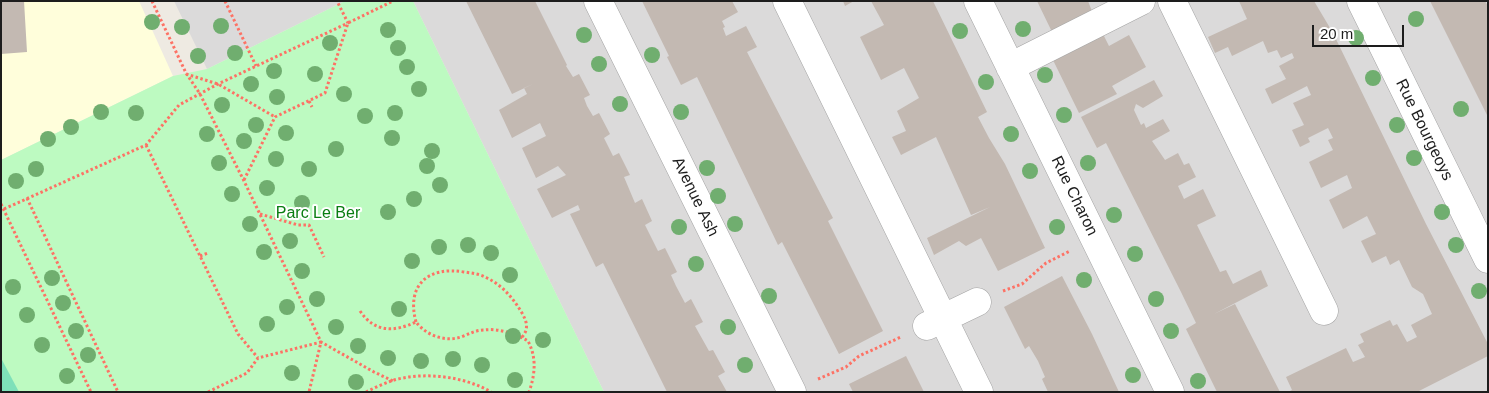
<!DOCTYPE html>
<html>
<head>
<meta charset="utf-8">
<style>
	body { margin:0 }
	#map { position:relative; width:1489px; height:393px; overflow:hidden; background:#eeeae2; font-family:Helvetica,sans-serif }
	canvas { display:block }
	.frame { position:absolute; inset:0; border:2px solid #1d1d1d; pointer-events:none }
	.scale { position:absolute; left:1312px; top:25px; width:92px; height:22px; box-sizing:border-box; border:2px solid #1d1d1d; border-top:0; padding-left:6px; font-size:15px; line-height:18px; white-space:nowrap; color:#1d1d1d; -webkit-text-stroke:4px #fff; paint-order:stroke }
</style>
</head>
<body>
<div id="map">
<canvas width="1489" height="393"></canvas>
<div class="frame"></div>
<div class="scale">20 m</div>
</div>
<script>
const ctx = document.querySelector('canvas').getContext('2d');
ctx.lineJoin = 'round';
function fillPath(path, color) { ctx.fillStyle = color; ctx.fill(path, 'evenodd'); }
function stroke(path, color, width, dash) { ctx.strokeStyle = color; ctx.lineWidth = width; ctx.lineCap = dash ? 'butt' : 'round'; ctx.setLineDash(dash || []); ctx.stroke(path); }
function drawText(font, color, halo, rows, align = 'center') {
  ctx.font = font + ' Helvetica,sans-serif'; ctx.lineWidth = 4; ctx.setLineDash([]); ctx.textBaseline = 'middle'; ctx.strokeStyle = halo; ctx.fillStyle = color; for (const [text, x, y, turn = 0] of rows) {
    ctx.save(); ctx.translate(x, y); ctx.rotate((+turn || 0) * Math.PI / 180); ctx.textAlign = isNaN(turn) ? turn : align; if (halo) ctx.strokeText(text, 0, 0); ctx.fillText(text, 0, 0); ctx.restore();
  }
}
fillPath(new Path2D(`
	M174 1H345L207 69Z
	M413 1H1488V392H604Z`), '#dbdada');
fillPath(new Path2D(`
	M1 1H139L173 76 1 160Z`), '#fffedb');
fillPath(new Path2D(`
	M345 1H413L604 392H1V160L173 76 207 69Z`), '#bdfac1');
fillPath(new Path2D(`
	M1 358 19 392H1Z`), '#7ee0b9');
fillPath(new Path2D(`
	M1 1H24L27 52 1 54Z
	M466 1H535L567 65 566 66 573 77 579 74 590 95 584 98 587 106 593 116 599 113 610 134 604 138 613 156 619 153 630 175 624 177 635 203 642 199 652 221 645 225 658 251 665 248 677 272 671 275 676 286 685 303 691 299 703 322 695 326 709 351 713 350 725 372 718 376 727 392H667L603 263 596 267 570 214 580 210 578 205 552 218 537 189 566 175 558 166 536 178 522 148 546 136 540 123 512 138 499 110 527 94 524 88 533 84 512 94Z
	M642 1H732L738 12 722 21 725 27 723 28 726 36 746 26 757 47 747 52 833 218 828 221 883 331 839 354 782 242 778 245 697 77 681 85 667 57 669 56Z
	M843 1H854L845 6Z
	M871 1H933L987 112 978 117 989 138 1005 164 1045 248 998 271 981 238 966 246 959 241 934 255 927 238 990 207 971 215 936 137 901 155 892 137 906 131 897 111 919 98 904 68 881 80 860 37 884 25Z
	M1037 1H1088L1093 14 1053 34Z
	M1239 1H1314L1333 33 1426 224 1488 344V356L1417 392H1288L1292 390 1286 377 1346 348 1353 362 1365 357 1358 345 1364 342 1360 334 1390 320 1393 326 1397 324 1407 342 1417 337 1411 325 1432 314 1423 294 1412 287 1399 260 1390 265 1386 256 1372 263 1361 241 1376 234 1367 216 1343 229 1329 200 1352 188 1347 175 1321 188 1309 162 1333 150 1328 140 1333 138 1328 128 1308 138 1310 142 1300 147 1292 130 1304 125 1293 103 1311 95 1307 86 1272 104 1265 89 1286 79 1279 66 1294 58 1292 53 1281 58 1277 50 1268 53 1263 41 1232 56 1228 47 1215 53 1208 37 1247 19Z
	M1430 1H1485L1488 6V117Z
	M1102 32 1109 46 1129 35 1146 67 1112 86 1117 94 1079 113 1052 58Z
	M1154 80 1163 96 1143 108 1136 104 1134 110 1141 125 1144 123 1146 128 1163 119 1170 131 1152 141 1165 160 1178 153 1184 165 1189 163 1196 177 1178 186 1184 199 1203 189 1216 216 1197 225 1220 272 1226 270 1233 284 1261 270 1268 286 1214 314 1235 304 1280 392H1217L1186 329 1196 323 1181 292 1106 143 1097 148 1081 117Z
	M1062 276 1092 334 1119 392H1048L1042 379 1045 377 1038 361 1029 346 1025 349 1004 307Z
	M906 356 924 392H853L849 384Z`), '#c3b9b2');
const minor = new Path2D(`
	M598 1 792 392
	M787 1 979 392
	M978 1 1170 392
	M1172 1 1324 311
	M1361 1 1488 259
	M1010 67 1141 1
	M927 326 977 302`);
stroke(minor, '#a4a4a4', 29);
stroke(new Path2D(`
	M152 1 186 73 200 94 244 181 321 342 374 372 393 381
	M225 1 256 66
	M186 74 218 84 275 117
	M309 101 312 107
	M146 145 238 334 258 358
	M244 180 275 117 325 93 348 23 393 1
	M27 198 118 392
	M1 204 91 392
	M4 209 146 145 179 105 218 84 348 23 337 1
	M260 214 298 225H309L324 257
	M200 256 208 253
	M1003 291 1022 284 1046 263 1070 251
	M360 311C375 333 394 332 416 322 427 336 445 342 461 337 469 334 476 330 484 330 498 328 516 334 528 341 537 358 535 375 529 392
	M416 322C406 285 428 266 464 272 472 273 480 274 487 278 502 285 513 298 522 313 527 322 529 329 522 337
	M818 379 846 367 859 356 901 337
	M208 392 247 373 258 358 321 342 309 392
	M366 392C374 388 383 384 391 381 422 371 464 376 491 392`), '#fd7265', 3, [2.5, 2.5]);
stroke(minor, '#fff', 28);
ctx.fillStyle = '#70ae6f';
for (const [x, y] of [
	[1416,19],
	[152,22],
	[221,26],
	[182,27],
	[1023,29],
	[388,30],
	[960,31],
	[584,35],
	[1356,38],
	[330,43],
	[398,48],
	[235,53],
	[652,55],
	[198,56],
	[599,64],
	[407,67],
	[274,71],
	[315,74],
	[1045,75],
	[1373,78],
	[986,82],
	[251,84],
	[419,89],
	[344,94],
	[277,97],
	[620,104],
	[222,105],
	[1461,109],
	[101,112],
	[681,112],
	[136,113],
	[395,113],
	[1064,115],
	[365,116],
	[256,125],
	[1397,125],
	[71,127],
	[286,133],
	[207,134],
	[1011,134],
	[392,138],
	[48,139],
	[244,141],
	[336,149],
	[432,151],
	[1414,158],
	[276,159],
	[219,163],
	[1088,163],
	[427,166],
	[707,168],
	[36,169],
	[309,169],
	[1030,171],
	[16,181],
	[440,185],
	[267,188],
	[232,194],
	[718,196],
	[414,199],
	[302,203],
	[388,212],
	[1442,212],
	[1114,215],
	[250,224],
	[735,224],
	[679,227],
	[1057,227],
	[290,241],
	[468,245],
	[1456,245],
	[439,247],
	[264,252],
	[491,253],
	[1135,254],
	[412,261],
	[696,264],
	[302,271],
	[510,275],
	[52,278],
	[1084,280],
	[13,287],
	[1479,291],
	[769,296],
	[317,299],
	[1156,299],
	[63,303],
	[287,307],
	[399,309],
	[27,315],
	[267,324],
	[336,327],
	[728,327],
	[76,331],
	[1171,331],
	[513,336],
	[543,340],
	[42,345],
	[358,346],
	[88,355],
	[388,358],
	[453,359],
	[421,361],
	[482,365],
	[745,365],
	[292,373],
	[1133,375],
	[67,376],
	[515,380],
	[1198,381],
	[356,382]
]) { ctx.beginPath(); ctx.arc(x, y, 8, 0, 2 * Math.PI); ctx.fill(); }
drawText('16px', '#1d1d1d', '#fff', [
	["Rue Bourgeoys",1424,130,64],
	["Rue Charon",1074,196,64],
	["Avenue Ash",695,197,64]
]);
drawText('16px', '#097d11', '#fff', [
	["Parc Le Ber",318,214]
]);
</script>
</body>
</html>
